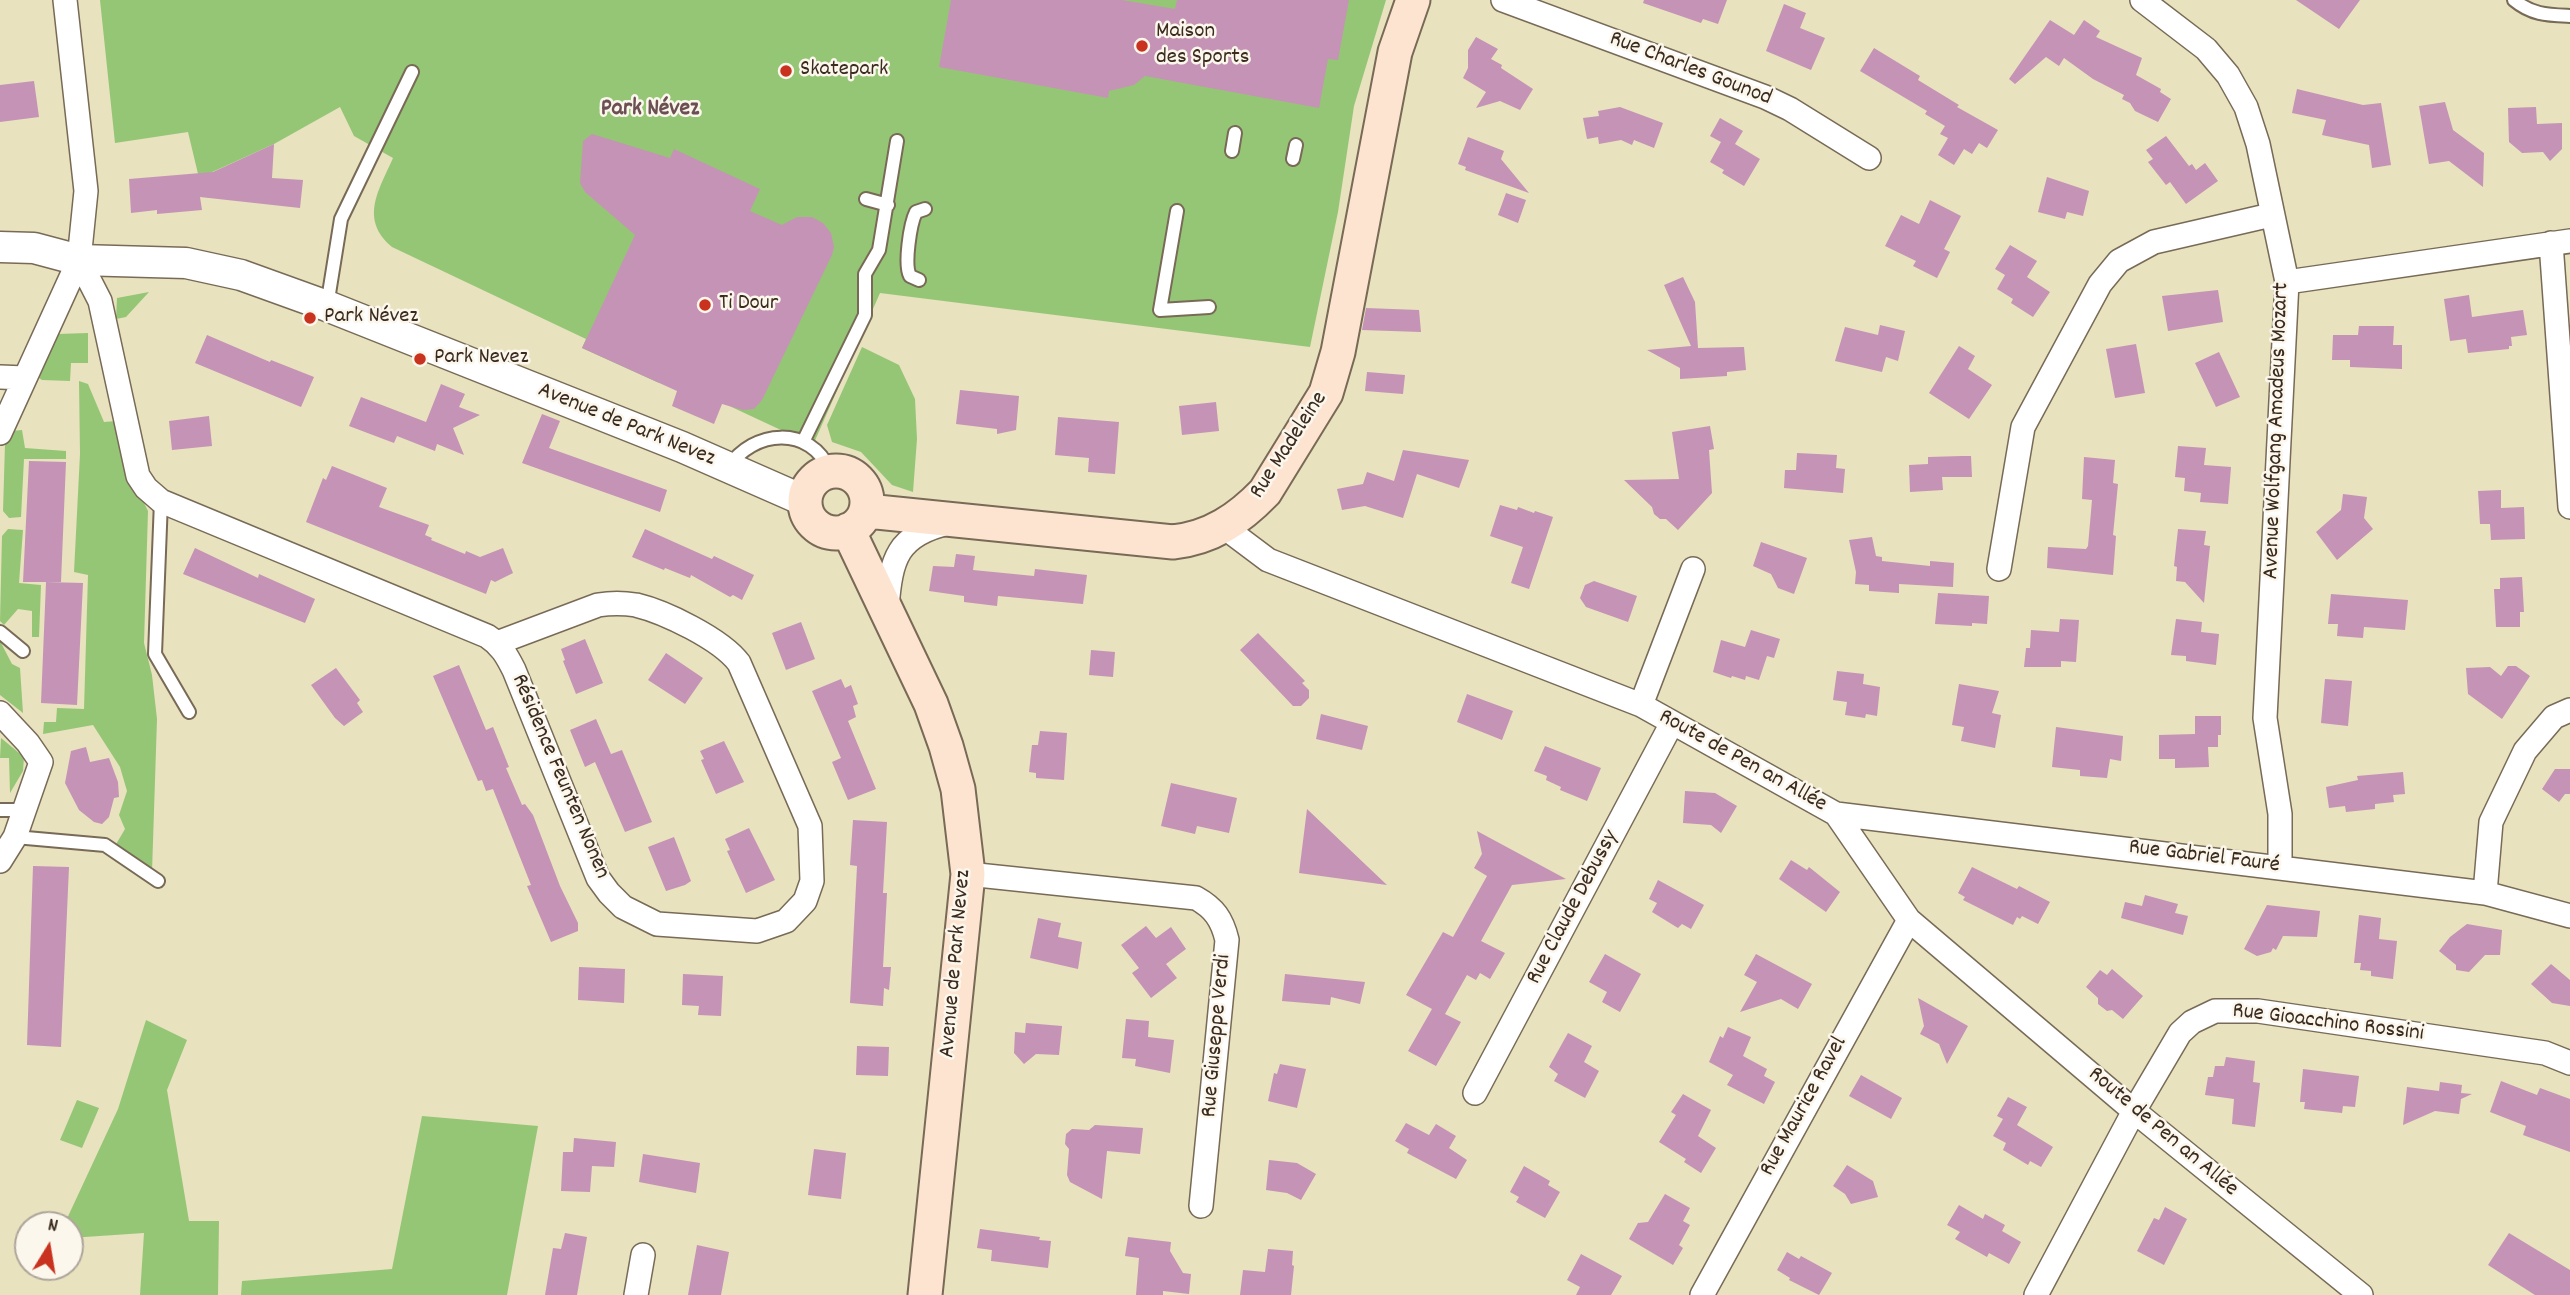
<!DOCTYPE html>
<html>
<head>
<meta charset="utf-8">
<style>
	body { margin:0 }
	#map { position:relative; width:2570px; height:1295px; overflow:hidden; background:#e8e2bf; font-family:Dekko,sans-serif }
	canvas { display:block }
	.north { position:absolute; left:14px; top:1211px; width:70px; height:70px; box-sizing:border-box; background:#fbf7ec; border:2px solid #aea59a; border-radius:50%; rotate:11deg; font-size:19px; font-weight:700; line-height:28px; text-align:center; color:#3b2a1e }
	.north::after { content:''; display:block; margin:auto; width:24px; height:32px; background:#c8321e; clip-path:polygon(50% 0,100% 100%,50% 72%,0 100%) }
</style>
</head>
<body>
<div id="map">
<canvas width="2570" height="1295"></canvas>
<div class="north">N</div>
</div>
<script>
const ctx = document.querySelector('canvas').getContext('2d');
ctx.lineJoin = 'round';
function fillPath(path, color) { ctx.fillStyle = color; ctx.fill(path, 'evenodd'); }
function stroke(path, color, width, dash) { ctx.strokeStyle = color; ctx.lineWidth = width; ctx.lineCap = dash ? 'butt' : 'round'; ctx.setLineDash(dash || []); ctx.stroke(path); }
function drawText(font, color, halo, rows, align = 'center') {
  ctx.font = font + ' Dekko,sans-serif'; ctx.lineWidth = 5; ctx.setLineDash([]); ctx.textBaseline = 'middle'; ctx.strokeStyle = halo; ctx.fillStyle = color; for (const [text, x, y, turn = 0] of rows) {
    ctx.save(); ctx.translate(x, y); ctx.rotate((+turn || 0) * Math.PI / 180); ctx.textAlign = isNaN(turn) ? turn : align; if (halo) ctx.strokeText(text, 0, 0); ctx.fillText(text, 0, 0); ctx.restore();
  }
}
fillPath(new Path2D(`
	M100 0H1386L1354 106 1338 212 1310 347 880 293 813 445 663 375 659 383 582 348 586 339 392 247C359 219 379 190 393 158L354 136 340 107 274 144 199 178 188 132 115 143Z
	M149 292 126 317 116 319 117 298Z
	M88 333V363H71L70 381 42 380 39 378 57 334Z
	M862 347 899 365 915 399 917 439 913 492 892 485 861 452 832 442 827 425Z
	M79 381 88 384 104 422 116 421 131 477 148 511 144 643 152 675 157 719 152 872 115 846 125 829 119 815 127 791 120 767 93 725 43 734 44 722H56L57 708 84 709 88 575 74 572 80 454Z
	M22 430 25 448 66 451V459H24L21 517 9 518 3 511 5 444 11 431Z
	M8 529 23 530 19 583 41 585 39 637H32V611L18 609 4 625 0 621 2 536Z
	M0 641 12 664 20 668 23 713 0 695Z
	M1 738 24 757 23 771 10 793 9 758H0Z
	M146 1020 187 1040 167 1090 189 1221H219L218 1295H140L144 1233 70 1238V1225H64L118 1109Z
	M77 1100 99 1108 82 1148 60 1140Z
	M422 1116 538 1126 507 1295H241L242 1281 392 1269Z`), '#95c676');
fillPath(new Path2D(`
	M951 0H1122L1175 9 1177 0H1349L1338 60 1328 59 1319 108 1145 76 1134 85 1109 91 1108 98 939 67Z
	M1644 0H1727L1718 24 1703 19 1701 23 1643 3Z
	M2296 0H2360L2339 29Z
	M1784 4 1806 13 1800 28 1825 38 1811 70 1766 51Z
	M2050 20 2074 35 2084 20 2100 31 2096 37 2142 58 2136 75 2161 89 2160 92 2171 99 2158 122 2135 111 2130 103 2122 99 2124 95 2093 79 2064 58 2059 66 2046 57 2015 84 2009 79Z
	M1476 37 1498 49 1491 59 1502 65 1501 68 1533 89 1520 110 1500 101 1476 108 1486 92 1463 78 1468 68V50Z
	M1874 48 1920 76 1918 80 1959 105 1957 107 1998 130 1987 148 1979 143 1972 154 1964 149 1954 165 1938 155 1948 138 1940 134 1945 126 1925 114 1927 111 1860 71Z
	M34 81 39 117 0 122V85Z
	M2297 89 2363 105 2381 103 2391 165 2372 168 2369 145 2322 135 2326 120 2292 113Z
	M2445 102 2453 130 2484 153 2483 187 2449 161 2429 164 2419 106Z
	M1620 107 1663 123 1654 148 1634 140 1632 145 1621 140 1599 144 1598 137 1587 139 1583 118 1599 116 1598 111Z
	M2536 107 2537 124 2562 123V149L2550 161 2543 152 2522 153 2509 142 2508 108Z
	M1720 118 1743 131 1735 144 1760 159 1744 186 1722 173 1724 170 1710 162 1721 142 1710 136Z
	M592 134 670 158 674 149 760 189 750 211 782 225 797 217H812L823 223 831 233 834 247 832 255 762 400 754 409 743 410 722 404 714 424 672 406 677 391 582 348 635 235 585 192 580 183 583 141Z
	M2166 136 2189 166 2192 164 2196 170 2205 163 2218 181 2186 204 2170 182 2166 185 2148 162 2153 159 2146 150Z
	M1468 137 1504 151 1501 159 1529 193 1465 170 1466 167 1458 164Z
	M274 144 272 178 303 180 300 208 200 197 202 210 157 214V210L131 213 129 179 213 172Z
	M2047 177 2089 191 2083 216 2067 212 2065 219 2038 212Z
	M1506 193 1526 200 1518 223 1498 215Z
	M1930 200 1961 216 1944 249 1950 252 1937 278 1913 266 1916 261 1885 246 1901 215 1919 224Z
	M2010 245 2037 261 2027 277 2050 292 2033 317 2011 303 2013 299 1997 289 2005 275 1995 269Z
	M1683 277 1695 302 1698 348 1744 347 1746 370 1727 372V376L1680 379V368L1647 350 1691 346 1664 285Z
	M2218 290 2223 322 2168 331 2162 296Z
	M2469 295 2472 317 2523 310 2527 335 2511 337 2512 346H2509V349L2468 353 2466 339 2450 341 2444 299Z
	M1366 308 1419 310 1421 332 1362 330Z
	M1880 325 1905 331 1898 361 1886 357 1882 372 1835 361 1845 327 1878 335Z
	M2359 326H2394L2393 345H2402V369L2350 367V360H2332L2333 335H2358Z
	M207 335 270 362 271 360 314 377 301 407 195 363Z
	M2136 344 2145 393 2115 398 2106 349Z
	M1959 346 1975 356 1968 369 1992 385 1969 419 1929 393Z
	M2219 352 2240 397 2216 407 2195 363Z
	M1367 372 1405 375 1403 394 1365 391Z
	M441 384 465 394 459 407 480 415 453 428 464 455 437 444 435 451 397 436 394 443 349 426 361 397 426 422Z
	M960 390 1019 396 1016 430 997 434V429L956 424Z
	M1216 402 1219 431 1182 435 1179 406Z
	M542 414 560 421 549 448 667 490 660 512 522 463Z
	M209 416 212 446 172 450 169 421Z
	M1058 417 1119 422 1115 474 1088 472 1089 458 1055 455Z
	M1710 426 1714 449 1709 450 1712 493 1678 530 1666 519H1660L1654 514 1652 507 1624 480 1679 479 1672 432Z
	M2178 446 2206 448 2204 465 2231 467 2228 504 2200 502 2201 493 2184 491 2185 478 2175 477Z
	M1403 450 1469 460 1459 488 1417 474 1403 518 1365 506 1342 510 1337 489 1363 484 1367 472 1394 481Z
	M1797 453 1837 455 1836 468 1845 469 1843 493 1784 488 1785 470H1796Z
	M1962 456H1971L1972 477H1942L1943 490 1910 492 1909 465 1928 464V457Z
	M2084 457 2115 460 2113 483 2118 484 2113 535 2116 536 2113 575 2047 568 2048 547 2086 549 2088 546 2092 500 2082 499Z
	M29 461 66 462 61 582H23Z
	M332 466 387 488 379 507 429 525 425 535 432 538 431 540 465 554 466 551 480 557 503 548 513 573 495 582 491 580 486 594 306 522 323 478 326 480Z
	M2501 490V508L2524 507 2525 539 2491 540 2490 524H2480L2478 491Z
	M2343 494 2367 497 2364 518 2373 529 2337 560 2316 532 2341 510Z
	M1500 505 1517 510 1518 507 1534 513 1535 511 1553 517 1529 589 1511 583 1523 547 1490 536Z
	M645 529 712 559 714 556 754 575 742 600 733 595 730 597 691 575 690 578 665 568 664 570 632 557Z
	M2178 529 2206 531 2204 545 2210 546 2204 603 2185 582 2176 581 2177 567 2174 566Z
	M1872 537 1876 556 1882 557V561L1930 566V561L1954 563 1953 587 1899 584V593L1869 591V585L1855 584 1856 572 1849 540Z
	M1761 542 1807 558 1794 594 1778 588 1771 574 1753 566Z
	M195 548 258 578 259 574 315 599 305 623 183 574Z
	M956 554 975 556 973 570 1034 576 1035 569 1087 575 1083 604 998 596 997 606 964 602V596L929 591 933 566 954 567Z
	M2522 577 2524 612H2520V627H2496L2494 589H2500V578Z
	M1594 581 1637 596 1628 622 1586 607 1580 598 1585 585Z
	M46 582 83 583 77 705 41 703Z
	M1938 593 1989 596 1987 624 1972 623V626L1935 624Z
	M2331 594 2408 600 2405 630 2364 627 2363 638 2337 636 2338 624H2328Z
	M2060 619 2079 620 2076 662 2061 661V667H2024L2026 648H2030L2031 630 2059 632Z
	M2176 619 2202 622 2201 632 2219 634 2216 665 2186 661V656L2171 655Z
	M801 622 815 659 786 670 772 633Z
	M1751 630 1780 639 1774 658 1767 656 1759 680 1746 676 1745 680 1732 676 1731 678 1713 672 1721 640 1745 647Z
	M1258 633 1305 681 1302 683 1309 690V698L1301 706H1293L1240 650Z
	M585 639 603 683 576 694 563 661 565 660 561 649Z
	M1091 650 1115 652 1113 677 1089 675Z
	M666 653 703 678 685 704 648 680Z
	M459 665 486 730 493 727 509 767 506 768 522 805 525 804 533 815 560 886 578 923V931L551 942 527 886 531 885 493 789 486 791 482 780 478 781 433 676Z
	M2508 666H2516L2530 676 2502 719 2468 694 2466 668 2490 667 2501 676Z
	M336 668 360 700 357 703 363 712 344 726 335 718 311 685Z
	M1837 671 1864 674 1863 684 1880 687 1877 716 1866 714 1865 718 1845 715 1847 702 1833 700Z
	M841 679 845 688 851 685 858 704 853 706 856 717 848 721 876 789 848 800 832 762 841 758 812 691Z
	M2325 679 2352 681 2348 726 2321 723Z
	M1959 684 1999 691 1992 713 2001 715 1995 748 1961 741 1964 727 1952 725Z
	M1467 694 1513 711 1502 740 1457 722Z
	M1321 714 1368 726 1362 750 1316 739Z
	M2195 716H2221V735H2218V747H2208L2209 767 2175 768V759H2159V735L2195 734Z
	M596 719 611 754 622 750 652 822 625 832 595 762 585 767 570 730Z
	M2056 727 2123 736 2121 761 2110 759 2107 778 2080 776V770L2052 767Z
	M1040 731 1067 733 1064 780 1036 778V773L1029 772 1032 745H1038Z
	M724 741 744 782 716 794 701 760 704 759 700 751Z
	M1545 746 1601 768 1587 801 1560 790 1561 787 1546 780 1547 776 1534 771Z
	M86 747 90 762 109 758 118 782 119 797 114 798 109 817 102 824 94 822 79 810 65 783 71 751Z
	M2555 769H2570V794H2565L2559 802 2542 789Z
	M2403 772 2405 794 2393 795 2394 802 2375 804V809L2346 812 2345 806 2329 808 2326 787 2358 780 2357 776Z
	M1171 783 1237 798 1229 833 1197 826 1195 834 1161 826Z
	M1685 791 1715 793 1737 806 1721 833 1711 825 1683 823Z
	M1307 809 1387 885 1299 873Z
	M853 820 887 822 883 893H887L883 967H891L889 990 884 988 883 1006 850 1003 857 866 850 865Z
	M749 828 775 880 746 893 727 851 730 850 725 839Z
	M1477 831 1566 879 1512 885 1481 941 1505 953 1490 979 1480 973 1476 980 1467 975 1445 1014 1461 1022 1436 1066 1408 1051 1432 1009 1406 995 1443 932 1453 937 1487 876 1474 868 1482 854Z
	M674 837 691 881 685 885 666 891 648 847Z
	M1791 860 1807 870 1809 867 1840 892 1826 912 1779 879Z
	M33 866 69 867 61 1047 27 1045Z
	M1972 867 2017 889 2019 886 2050 902 2038 924 2022 916 2020 919 2017 917 2013 925 1963 900 1965 897 1958 893Z
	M1658 880 1704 905 1691 929 1682 924 1678 928 1652 912 1657 903 1649 899Z
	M2145 895 2178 904 2175 913 2188 916 2183 935 2121 918 2125 902 2142 906Z
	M2267 905 2320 911 2317 937 2283 936 2276 950 2273 948 2271 952 2257 956 2244 949Z
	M2359 915 2381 918 2379 939 2397 941 2393 979 2371 976V971L2360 970 2361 963H2354Z
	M1038 918 1061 923 1058 937 1082 942 1078 969 1030 958Z
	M2467 924 2502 930 2500 955H2485L2469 972 2456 970V965L2439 951 2450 937Z
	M1146 926 1156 938 1171 927 1186 949 1166 964 1177 978 1151 998 1132 973 1139 968 1121 945Z
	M1605 954 1641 974 1620 1012 1602 1002 1607 992 1589 982Z
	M1756 954 1812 984 1798 1009 1781 999 1740 1012 1757 982 1744 975Z
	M2551 964 2570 980V1006L2552 1003 2531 984Z
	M579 967 625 969 624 1003 578 1000Z
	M2112 969 2143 996 2123 1019 2112 1010 2107 1011 2098 1004V998L2086 987 2100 970 2107 975Z
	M683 974 723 976 721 1016 698 1015 699 1006 682 1005Z
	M1285 974 1365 982 1360 1004 1331 997 1330 1005 1282 1001Z
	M1918 998 1968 1026 1947 1064 1939 1044 1920 1034 1924 1026Z
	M1126 1019 1149 1021 1148 1037 1174 1040 1170 1073 1135 1066 1136 1059 1122 1058Z
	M1026 1023 1062 1026 1059 1055 1036 1054 1024 1064 1014 1053 1015 1032 1025 1033Z
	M1728 1027 1751 1037 1743 1056 1767 1069 1764 1076 1775 1082 1764 1104 1727 1085 1733 1075 1709 1062 1720 1036 1723 1038Z
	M1568 1033 1592 1046 1584 1062 1599 1071 1585 1098 1554 1081 1558 1074 1549 1067Z
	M857 1046 889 1047 888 1076 856 1075Z
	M2226 1057 2255 1061 2253 1082 2260 1083 2255 1127 2232 1124 2234 1099 2205 1095 2208 1077H2213L2215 1066H2224Z
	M1280 1064 1306 1069 1297 1108 1268 1101 1274 1073 1277 1074Z
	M2303 1069 2359 1076 2355 1107 2343 1106 2342 1113 2304 1109 2305 1102H2300Z
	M1861 1075 1902 1098 1891 1119 1849 1096Z
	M2501 1081 2537 1095 2540 1088 2570 1099V1152L2523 1135 2526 1126 2490 1112Z
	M2440 1082 2462 1085 2461 1093 2472 1094 2461 1099 2459 1114 2435 1111 2403 1125 2407 1087 2439 1091Z
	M1683 1094 1711 1110 1698 1136 1716 1148 1701 1173 1684 1162 1686 1159 1659 1142 1676 1115 1671 1112Z
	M2008 1097 2027 1107 2017 1125 2053 1147 2041 1167 2030 1161 2028 1165 2003 1150 2006 1143 1993 1136 2003 1119 1997 1116Z
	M1406 1123 1429 1135 1436 1124 1456 1136 1449 1148 1467 1160 1456 1179 1407 1153 1409 1149 1395 1141Z
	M1095 1125 1143 1128 1140 1154 1107 1151 1102 1199 1070 1182 1067 1175 1069 1149 1065 1144 1066 1134 1072 1129 1089 1130Z
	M574 1138 616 1142 614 1167 592 1166 590 1192 561 1191 563 1152H573Z
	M814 1149 846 1153 841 1199 808 1195Z
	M643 1154 700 1163 696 1193 639 1182Z
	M1269 1160 1297 1163 1316 1174 1301 1200 1287 1193 1266 1190Z
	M1847 1165 1873 1181 1878 1197 1851 1204 1845 1194 1833 1186Z
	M1524 1166 1550 1181 1548 1185 1560 1192 1545 1218 1516 1202 1519 1197 1510 1192Z
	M1665 1194 1690 1208 1683 1221 1690 1225 1679 1245 1683 1248 1673 1265 1629 1239 1638 1223 1648 1222Z
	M1959 1205 1983 1219 1985 1214 2005 1225 2002 1231 2021 1242 2009 1264 1989 1253 1987 1257 1955 1239 1960 1232 1947 1225Z
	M2165 1207 2187 1219 2164 1265 2137 1251 2154 1218 2159 1220Z
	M980 1229 1040 1237 1039 1240 1051 1241 1048 1268 991 1261 992 1250 977 1248Z
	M565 1233 587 1237 577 1295H545L553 1248 561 1249Z
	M2509 1233 2570 1270V1295H2535L2488 1265Z
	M1128 1237 1171 1242 1170 1251 1183 1273 1191 1274 1189 1294 1163 1291V1295H1136L1139 1258 1125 1256Z
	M697 1245 729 1252 721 1295H688Z
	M1268 1249 1293 1251 1292 1265 1294 1266 1291 1295H1240L1243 1270 1265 1272Z
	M1787 1252 1799 1259 1801 1256 1832 1273 1819 1295 1789 1280 1790 1278 1777 1270Z
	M1581 1254 1622 1276 1611 1295H1576L1580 1287 1567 1280Z`), '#c593b5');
const service = new Path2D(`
	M2514 0C2532 15 2548 15 2570 16
	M1232 151 1235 133
	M1293 159 1296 145
	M866 199 888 205
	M1177 211 1160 310 1209 307
	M919 280 910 276C904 265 910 224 916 212L925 209
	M327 306 341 219 412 72
	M803 442 865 315V274L879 250 897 141
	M728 468C753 429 811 425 830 471
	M161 501 155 654 189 712
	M0 632 23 651
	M0 810H25
	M15 837 105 845 158 881`);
const minor = new Path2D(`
	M65 0 86 191 79 260 100 301 138 476 146 488 161 501 487 636C501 645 507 656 514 670L598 878 609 893 623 907 657 924 757 931 786 921 805 901 812 881 810 826 739 663C721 639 665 612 636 605 623 603 611 603 598 605L497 643
	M1503 0 1765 97 1790 109 1869 158
	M2142 0 2206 49 2228 75 2246 107 2258 144 2287 282 2265 718 2280 814V867
	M2551 243 2570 507
	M2287 282 2570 241
	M0 377 25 378
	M0 433 79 260
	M1224 527 1268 560 1641 705 1836 814 1909 920 2134 1111 2361 1295
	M1999 569 2023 427 2100 284 2119 261 2154 242 2271 215
	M887 607C891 559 897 535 948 523
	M1641 705 1693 569
	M0 713 28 743 41 762 15 837 0 861
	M1836 814 2485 893 2570 916
	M968 874 1196 898C1214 908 1222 919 1227 940L1201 1206
	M2485 893 2491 822 2525 751 2554 717 2570 710
	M1475 1093 1672 723
	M636 1295 643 1255
	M1702 1295 1909 920
	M2036 1295 2134 1111 2180 1033 2192 1022 2215 1011H2258L2545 1053 2570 1063`);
const tertiary = new Path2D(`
	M0 247 34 248 79 260 186 263 241 275 327 306 682 447 805 501`);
const secondary = new Path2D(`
	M805 502a31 31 0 1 1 62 0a31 31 0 1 1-62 0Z
	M867 511 1173 542C1211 538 1239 519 1265 492L1326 393 1338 352 1395 52 1413 0
	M848 530 931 704 946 746 958 789 968 874 925 1295`);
stroke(service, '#786a56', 16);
stroke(minor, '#786a56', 26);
stroke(tertiary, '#786a56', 33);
stroke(secondary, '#786a56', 37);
stroke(service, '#fff', 12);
stroke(minor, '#fff', 23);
stroke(tertiary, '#fff', 30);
stroke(secondary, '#fde4d1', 33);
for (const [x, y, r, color] of [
	[1142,46,7,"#c8321e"],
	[786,71,7,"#c8321e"],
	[705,305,7,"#c8321e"],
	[310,318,7,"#c8321e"],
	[420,359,7,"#c8321e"]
]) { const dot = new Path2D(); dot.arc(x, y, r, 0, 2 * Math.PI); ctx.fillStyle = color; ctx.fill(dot); stroke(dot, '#fbf7ec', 2.5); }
drawText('23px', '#3b2a1e', '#fbf7ec', [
	["Maison",1156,33],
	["des Sports",1156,59],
	["Skatepark",800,71],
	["Ti Dour",719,305],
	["Park Névez",324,318],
	["Park Nevez",434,359]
], 'left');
drawText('23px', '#3b2a1e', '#fbf7ec', [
	["Rue Charles Gounod",1690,70,21],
	["Avenue de Park Nevez",626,426,22],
	["Avenue Wolfgang Amadeus Mozart",2278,431,-88],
	["Rue Madeleine",1290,446,-57],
	["Route de Pen an Allée",1742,762,29],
	["Résidence Feunten Nonen",559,777,67],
	["Rue Gabriel Fauré",2204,858,7],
	["Rue Claude Debussy",1574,908,-62],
	["Avenue de Park Nevez",957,964,-85],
	["Rue Gioacchino Rossini",2328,1024,7],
	["Rue Giuseppe Verdi",1218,1036,-85],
	["Rue Maurice Ravel",1805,1107,-61],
	["Route de Pen an Allée",2162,1133,40]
]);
drawText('bold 24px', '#6b4f53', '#fbf7ec', [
	["Park Névez",650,111]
]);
</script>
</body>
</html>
